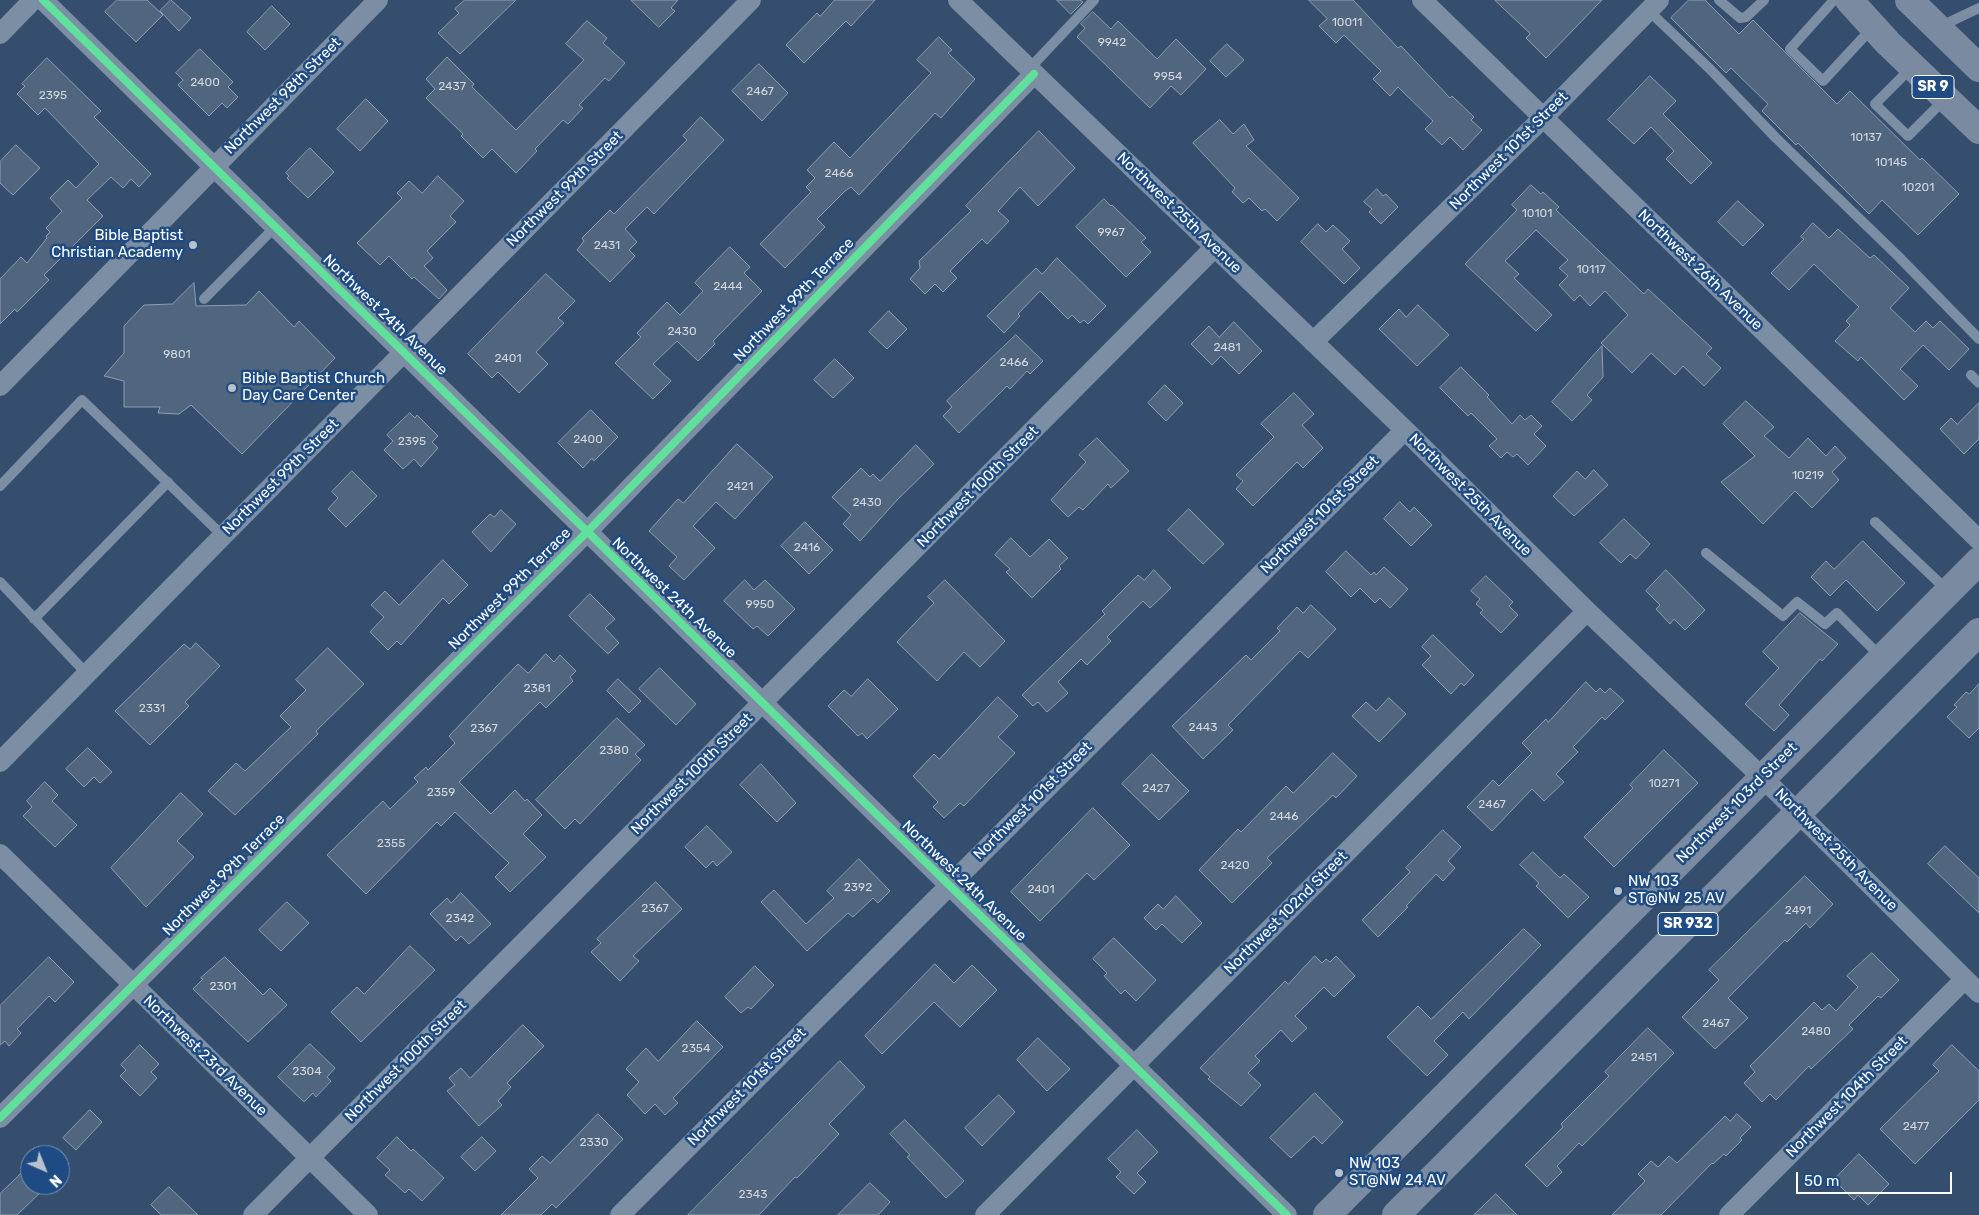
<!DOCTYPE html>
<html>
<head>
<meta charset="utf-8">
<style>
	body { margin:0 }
	#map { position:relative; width:1979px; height:1215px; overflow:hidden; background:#354e6d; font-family:Rubik,sans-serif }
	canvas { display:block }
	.north { position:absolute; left:20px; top:1145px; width:50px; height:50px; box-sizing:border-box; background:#1e4b84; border:1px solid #7893b5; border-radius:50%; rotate:136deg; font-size:14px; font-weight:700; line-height:20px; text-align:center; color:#fff }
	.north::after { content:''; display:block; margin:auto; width:18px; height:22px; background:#b8c1cc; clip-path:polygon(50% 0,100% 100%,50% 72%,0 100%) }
	.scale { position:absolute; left:1796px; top:1172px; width:156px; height:22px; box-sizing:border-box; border:2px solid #fff; border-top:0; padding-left:6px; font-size:15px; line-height:18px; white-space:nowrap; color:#fff; -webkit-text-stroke:4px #1e4b84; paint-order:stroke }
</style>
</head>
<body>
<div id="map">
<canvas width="1979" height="1215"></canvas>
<div class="north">N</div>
<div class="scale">50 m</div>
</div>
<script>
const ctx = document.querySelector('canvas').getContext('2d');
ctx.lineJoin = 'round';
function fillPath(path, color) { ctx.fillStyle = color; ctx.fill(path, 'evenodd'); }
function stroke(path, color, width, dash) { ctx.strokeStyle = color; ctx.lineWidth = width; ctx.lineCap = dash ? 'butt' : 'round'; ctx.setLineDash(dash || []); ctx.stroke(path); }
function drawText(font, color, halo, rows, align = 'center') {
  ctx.font = font + ' Rubik,sans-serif'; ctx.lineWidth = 5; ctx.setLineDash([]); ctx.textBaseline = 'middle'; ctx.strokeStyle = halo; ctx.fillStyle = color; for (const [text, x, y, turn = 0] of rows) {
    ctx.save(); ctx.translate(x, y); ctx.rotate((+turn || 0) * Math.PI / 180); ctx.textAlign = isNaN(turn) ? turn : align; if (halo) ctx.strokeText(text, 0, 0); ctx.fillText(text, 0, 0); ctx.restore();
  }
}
const building = new Path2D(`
	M117 0H147L163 15 136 42 105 12Z
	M171 0 191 18 179 31 160 11Z
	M465 0H516L460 54 438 33 459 13 455 9Z
	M631 0H678L671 8 675 11 659 27Z
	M835 0H875L851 26 846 21 804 63 786 45 817 13 820 16Z
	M1057 0H1080L1083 2 1071 14Z
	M1309 0H1353L1398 48 1401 46 1450 98 1452 96 1474 117 1471 120 1482 130 1463 150 1450 137 1442 145 1425 129 1433 121 1398 87 1390 96 1373 79 1381 71 1344 35 1336 43 1319 26 1327 19Z
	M1495 0H1602L1546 58 1526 38 1530 34Z
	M1689 0H1705L1739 34 1753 20 1837 104 1850 91 1920 160 1922 158 1959 194 1918 235 1882 200 1869 214 1798 143 1796 145 1762 111 1768 104 1731 68 1726 73 1671 18Z
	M272 6 290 24 265 50 247 32Z
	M1093 12 1111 29 1118 21 1157 59 1176 39 1206 69 1181 95 1171 86 1150 108 1077 37 1085 28 1081 24Z
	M587 21 607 38 603 43 625 63 609 81 605 78 579 105 583 108 568 124 563 120 535 149 537 151 516 173 492 149 483 158 461 136 463 134 426 98 435 89 426 79 447 57 474 84 472 87 516 130 584 60 566 44Z
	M939 37 952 50 948 53 975 79 941 118 935 113 859 195 851 187 845 191 817 219 825 227 785 268 760 244 811 192 806 187 815 178 807 170 834 142 850 158 931 73 917 60Z
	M1227 44 1244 60 1226 77 1210 61Z
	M200 49 233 82 228 87 238 97 227 108 222 103 209 116 178 85 183 80 176 73Z
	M47 58 101 111 94 117 151 174 139 187 131 179 123 188 111 177 87 200 103 216 44 275 49 280 17 312 15 309 0 324V279L21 257 27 263 47 238 46 236 50 232 46 228 62 211 50 198 68 180 76 188 99 164 45 108 38 115 17 94 25 86 22 84Z
	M759 64 788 93 762 121 732 91Z
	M1650 76 1676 101 1663 114 1712 163 1691 184 1666 159 1674 151 1651 127 1634 144 1608 120Z
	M366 99 388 121 360 151 337 129Z
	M701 117 724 140 654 214 647 207 625 229 637 242 629 250 635 256 610 282 577 250 584 241 582 238 610 210 614 214 687 140 683 136Z
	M1220 120 1233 134 1244 124 1254 140 1246 146 1299 198 1277 221 1265 209 1262 211 1249 198 1243 203 1232 192 1235 188 1193 143Z
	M1039 131 1075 168 1038 206 1020 187 998 211 1009 221 987 244 982 239 950 271 957 278 943 292 935 284 925 294 910 279 920 268 919 261 971 211 966 206Z
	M16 145 40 168 13 195 0 183V162Z
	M310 148 334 172 308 198 287 178 289 176 286 173Z
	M438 176 464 201 450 216 456 222 427 251 433 258 424 266 447 290 439 299 414 277 412 279 389 256 380 265 357 243 402 198 397 193 409 181 422 193Z
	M1531 185 1541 194 1543 192 1559 207 1556 210 1644 294 1648 289 1712 348 1706 354 1721 368 1704 386 1683 366 1675 375 1651 353 1632 373 1601 343 1628 315 1605 291 1590 306 1580 295 1574 301 1559 285 1568 276 1559 268 1568 260 1536 230 1505 261 1519 274 1514 278 1552 315 1536 331 1465 264 1517 210 1512 205Z
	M1377 189 1383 196 1386 194 1398 207 1381 224 1369 212 1372 209 1364 202Z
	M1104 199 1111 206 1112 205 1146 238 1141 242 1151 252 1126 277 1076 227Z
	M1738 201 1764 225 1743 246 1718 222Z
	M1813 223 1829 238 1838 229 1870 258 1874 255 1909 288 1890 308 1915 332 1926 321 1933 328 1940 321 1969 349 1949 370 1923 345 1900 369 1918 386 1904 400 1861 357 1858 361 1835 341 1850 325 1846 321 1859 307 1814 264 1789 290 1771 273 1804 239 1801 237Z
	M1318 224 1326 232 1333 225 1350 241 1342 249 1360 268 1344 284 1301 242Z
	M730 247 750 267 744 273 762 291 713 341 715 344 698 361 677 341 653 364 671 381 653 399 615 363 641 337 637 333 667 302 680 315 703 291 695 283Z
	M1057 258 1106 306 1088 324 1084 320 1080 323 1072 315 1068 319 1040 291 1018 314 1020 316 1004 333 987 316 1036 268 1042 274Z
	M546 274 575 301 558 318 564 323 536 352 548 364 519 393 498 372 492 378 468 354Z
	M194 283 196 306 246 305 259 291 294 327 299 321 335 358 242 454 191 405 179 414 158 413 160 407H124V381L104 376 124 353V326L144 305 172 304Z
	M1418 305 1449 335 1417 366 1379 329 1399 309 1406 317Z
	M889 311 907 329 887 349 869 332Z
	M1234 322 1262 351 1239 374 1221 356 1212 365 1191 344 1209 326 1219 337Z
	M1016 335 1043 361 1030 374 1027 371 1010 389 1007 386 959 433 943 416 952 407 947 401Z
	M1602 346 1603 377 1587 395 1592 400 1572 421 1552 402Z
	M835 359 854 378 833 398 814 380Z
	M1461 367 1489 395 1487 397 1512 424 1520 415 1525 420 1531 415 1542 426 1534 434 1546 446 1528 465 1517 454 1513 457 1507 452 1501 458 1489 446 1497 439 1471 413 1468 416 1440 388Z
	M1165 385 1183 403 1166 421 1148 403Z
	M1294 393 1314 414 1302 425 1323 448 1303 468 1297 462 1253 506 1236 489 1243 481 1236 475 1274 437 1261 424Z
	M1746 401 1774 427 1764 436 1789 458 1808 438 1826 456 1835 446 1846 458 1832 472 1839 480 1812 508 1795 491 1763 524 1721 482 1755 456 1723 424Z
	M1979 403V439L1964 454 1940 429 1951 418 1957 424Z
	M591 410 618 437 594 461 592 458 583 468 558 443Z
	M410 413 415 418 417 415 438 436 432 442 438 448 421 467 414 459 403 469 384 450 393 441 387 435Z
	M1097 438 1129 471 1111 488 1108 484 1083 510 1079 507 1068 517 1051 500 1086 462 1079 455Z
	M737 444 773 477 735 519 716 502 693 526 715 548 684 580 669 566 677 557 649 531 678 499 683 503Z
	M916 445 934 464 898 499 860 541 843 524 851 515 832 497 861 468 870 477 873 474 880 481Z
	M1594 470 1608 485 1574 516 1553 496 1577 471 1585 479Z
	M352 471 377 496 346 527 328 509 338 498 332 492Z
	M1400 502 1410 512 1414 507 1432 525 1411 546 1384 519Z
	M1189 509 1224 544 1203 564 1168 530Z
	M501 510 516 524 491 552 472 532 490 514 494 517Z
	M1624 519 1650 544 1636 559 1630 554 1621 563 1600 543Z
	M805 522 833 550 809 574 781 546Z
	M1011 538 1030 557 1049 539 1068 558 1059 566 1061 569 1032 598 1006 572 1010 569 995 555Z
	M1863 541 1905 583 1877 611 1846 580 1830 596 1811 577 1826 561 1834 569Z
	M1346 551 1371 575 1374 572 1376 575 1384 567 1408 589 1390 608 1380 598 1375 603 1360 588 1351 597 1326 572Z
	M443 560 468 585 449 604 443 598 401 645 397 641 388 650 370 632 384 617 371 605 385 591 399 605Z
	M1154 570 1171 588 1150 608 1143 601 1107 637 1111 641 1087 665 1081 659 1058 682 1068 693 1047 712 1038 702 1033 706 1022 695 1105 614 1102 611 1138 575 1144 580Z
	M1666 570 1705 610 1685 630 1674 619 1670 624 1656 609 1660 605 1646 591Z
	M1486 576 1513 602 1509 606 1518 615 1501 633 1480 613 1483 610 1476 604 1480 599 1471 591Z
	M745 580 754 590 765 580 795 609 768 636 757 626 753 629 724 601Z
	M945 580 1005 641 980 667 964 652 937 681 897 642 934 603 928 597Z
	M590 594 615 619 605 628 619 643 608 654 569 616Z
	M1311 605 1336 629 1308 658 1300 651 1228 725 1233 730 1203 759 1172 726 1246 655 1251 660 1280 631 1277 628 1297 607 1303 613Z
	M1800 613 1838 644 1822 661 1820 659 1779 705 1789 715 1774 731 1745 704 1779 668 1763 652Z
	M1433 635 1474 675 1464 686 1461 683 1451 694 1422 665 1431 656 1422 647Z
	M196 643 220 666 185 702 189 706 150 745 115 711 184 644 190 649Z
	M328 648 364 684 316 731 318 734 235 815 208 791 236 763 245 771 291 727 280 716 306 690 296 680Z
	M546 654 554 662 560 655 576 671 570 677 573 681 546 708 540 702 459 782 491 814 515 790 525 801 527 799 542 815 523 834 546 857 510 892 495 877 509 863 455 812 441 826 437 822 366 894 327 855 383 801 390 809 418 782 414 778 426 767 428 770 455 743 449 736 518 664 528 673Z
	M660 668 696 704 676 725 639 689Z
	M618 679 641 701 629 713 607 691Z
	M868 679 898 709 867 739 862 733 858 736 828 706 844 690 851 696Z
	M1586 682 1596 692 1600 688 1605 693 1610 688 1624 701 1605 720 1602 717 1573 747 1578 752 1556 774 1564 782 1544 801 1532 789 1492 831 1467 807 1493 780 1499 786 1532 753 1522 743 1546 719 1548 722Z
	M1979 684V728L1969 738 1947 717 1957 707 1954 705 1966 692 1969 694Z
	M998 697 1018 716 998 737 1015 753 964 806 960 803 944 818 933 807 938 802 913 776 934 754 939 759Z
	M1389 698 1406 714 1379 742 1352 716 1366 702 1376 711Z
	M617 718 645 745 635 754 641 760 580 824 575 819 565 829 536 800Z
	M88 748 112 772 100 783 94 777 84 787 66 769Z
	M1664 750 1698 783 1614 867 1584 837 1633 788 1630 785Z
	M1333 753 1357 776 1336 798 1333 795 1267 858 1272 863 1232 903 1199 870 1238 829 1241 832 1286 786 1293 793Z
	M1152 754 1189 791 1159 820 1122 784Z
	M761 764 796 803 777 822 740 785Z
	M45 782 58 795 52 801 77 825 55 847 23 816 32 807 27 801Z
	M181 793 203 814 177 841 194 857 146 907 111 868Z
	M1093 808 1130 845 1094 880 1087 873 1040 921 1011 892Z
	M707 826 732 852 717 866 713 861 706 868 685 847Z
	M1443 830 1461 847 1448 861 1455 868 1443 881 1436 874 1406 906 1408 907 1378 937 1362 920 1410 872 1406 868Z
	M1945 846 1979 878V913L1928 864Z
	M1533 852 1560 878 1564 874 1589 897 1568 918 1536 886 1539 883 1520 865Z
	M859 859 890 891 878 903 873 898 853 917 848 913 807 951 761 902 774 890 806 924 834 898 827 891Z
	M1805 876 1833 904 1810 928 1806 923 1787 942 1785 940 1728 998 1748 1018 1715 1049 1682 1017 1719 980 1709 970Z
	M656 882 682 909 633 956 639 961 620 981 591 952 601 943 597 939Z
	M461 893 491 924 469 944 461 936 456 941 430 914 447 898 451 903Z
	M1176 896 1202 923 1182 943 1162 924 1156 930 1144 918 1158 904 1163 909Z
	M287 902 309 923 281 951 259 930Z
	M1524 929 1541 945 1469 1019 1463 1012 1434 1041 1448 1055 1427 1076 1387 1037 1418 1006 1431 1019Z
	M1114 938 1156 980 1136 1001 1125 990 1121 994 1104 976 1107 973 1093 959Z
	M410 946 435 970 361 1042 331 1012 357 987 364 994Z
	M1872 953 1899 980 1881 998 1878 996 1849 1025 1853 1029 1811 1069 1809 1066 1776 1100 1770 1094 1762 1102 1744 1083 1755 1072 1750 1066 1814 1002 1822 1010 1829 1004 1836 1011 1858 987 1847 976Z
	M1315 956 1322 963 1326 959 1330 962 1336 956 1355 976 1334 997 1324 987 1295 1016 1307 1028 1292 1042 1281 1030 1255 1056 1260 1061 1248 1073 1261 1085 1241 1106 1208 1079 1210 1077 1200 1068 1285 981 1288 984Z
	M49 957 74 982 55 1002 49 996 17 1029 21 1033 9 1046 5 1041 0 1045V1006Z
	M225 957 263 995 270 988 287 1005 248 1042 193 989 203 979 201 978Z
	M935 964 954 983 972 965 997 990 960 1027 934 1002 882 1054 865 1036Z
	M755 966 774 985 751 1009 748 1007 741 1013 725 997Z
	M697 1021 723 1047 673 1098 678 1103 665 1115 655 1104 645 1114 627 1095 639 1082 626 1069 646 1048 658 1061Z
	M523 1025 544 1046 507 1083 511 1087 498 1101 502 1105 479 1126 447 1091 455 1085 449 1078 461 1068 470 1078Z
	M1648 1028 1674 1053 1582 1146 1579 1143 1557 1166 1562 1172 1547 1187 1525 1165 1563 1127 1561 1124 1609 1076 1605 1072Z
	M1038 1038 1070 1069 1047 1091 1017 1060Z
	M310 1044 335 1068 327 1077 331 1081 316 1097 313 1093 304 1102 278 1077Z
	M140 1045 159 1064 151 1072 157 1078 140 1096 120 1076 126 1070 121 1065Z
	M1952 1045 1979 1071V1100L1915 1164 1880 1129 1939 1071 1933 1065Z
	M840 1061 865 1087 829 1124 839 1134 797 1178 795 1177 759 1215H688Z
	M1315 1093 1343 1122 1322 1144 1314 1136 1291 1158 1270 1138Z
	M999 1095 1015 1112 982 1146 965 1128Z
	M90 1110 102 1122 76 1150 63 1138Z
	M598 1114 623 1139 607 1156 556 1208 552 1204 541 1215H501L538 1178 529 1169 542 1156 550 1163Z
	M1737 1114 1751 1127 1740 1138 1742 1140 1726 1156 1724 1154 1713 1164 1712 1163 1661 1215H1612L1645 1181 1638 1174 1651 1161 1658 1167 1669 1156 1677 1163 1725 1116 1730 1121Z
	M905 1120 964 1181 946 1198 907 1157 910 1155 890 1134Z
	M1137 1130 1158 1152 1137 1173 1146 1182 1134 1194 1116 1177 1121 1172 1108 1159Z
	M397 1137 411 1151 413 1149 444 1178 422 1201 409 1189 405 1193 385 1175 390 1170 377 1158Z
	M482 1137 496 1151 475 1171 461 1157Z
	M1859 1154 1889 1184 1868 1205 1858 1195 1854 1200 1834 1180Z
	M30 1165V1185H48L17 1215H0V1194Z
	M870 1183 890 1202 878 1215H838Z
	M169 1187 198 1215H161L151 1205Z
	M1496 1194 1517 1215H1474Z`);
fillPath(building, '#50657e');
stroke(building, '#8f9eb1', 1);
stroke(new Path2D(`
	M1719 0 1740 18 1746 17 1764 0
	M1834 0 1790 49 1823 81 1872 28
	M1649 11 1709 68 1776 138 1898 256 1979 339
	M1939 27 1979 8
	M1912 67 1875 104 1908 136 1946 98
	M1029 69 1094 0
	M204 299 275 227
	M1971 375 1979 383
	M0 486 82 400 223 536
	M1875 522 1948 591
	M1706 553 1783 616 1797 602 1825 624 1837 613 1881 657
	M0 582 87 674
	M34 619 168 482`), '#7b8ea3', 10);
stroke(new Path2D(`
	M43 0 1287 1215
	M958 0 1405 430 1587 611 1763 778 1979 993
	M1422 0 1979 540
	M0 34 33 0
	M1313 342 1543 118 1659 0
	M0 386 378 0
	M0 762 751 0
	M0 854 368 1215
	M0 1118 587 532 1034 74
	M253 1215 1215 247
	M620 1215 1405 430
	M985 1215 1587 611
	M1729 1215 1965 979`), '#7b8ea3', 20);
stroke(new Path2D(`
	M1849 0 1888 43 1979 130
	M1909 0 1979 68
	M1327 1215 1979 561
	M1396 1215 1979 632`), '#7a8aa0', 28);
stroke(new Path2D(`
	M43 0 1287 1215
	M0 1118 587 532 1034 74`), '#60e19b', 8);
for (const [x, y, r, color] of [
	[193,245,5,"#b8c1cc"],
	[232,388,5,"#b8c1cc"],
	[1618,891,5,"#b8c1cc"],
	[1339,1173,5,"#b8c1cc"]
]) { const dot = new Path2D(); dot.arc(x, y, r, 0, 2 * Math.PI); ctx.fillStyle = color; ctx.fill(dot); stroke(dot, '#1e4b84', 2); }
drawText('12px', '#d3d8df', null, [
	["10011",1347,23],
	["9942",1112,43],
	["9954",1168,77],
	["2400",205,83],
	["2437",452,87],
	["2467",760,92],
	["2395",53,96],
	["10137",1866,138],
	["10145",1891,163],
	["2466",839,174],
	["10201",1918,188],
	["10101",1537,214],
	["9967",1111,233],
	["2431",607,246],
	["10117",1591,270],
	["2444",728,287],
	["2430",682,332],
	["2481",1227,348],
	["9801",177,355],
	["2401",508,359],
	["2466",1014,363],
	["2400",588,440],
	["2395",412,442],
	["10219",1808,476],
	["2421",740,487],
	["2430",867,503],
	["2416",807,548],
	["9950",760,605],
	["2381",537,689],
	["2331",152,709],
	["2443",1203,728],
	["2367",484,729],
	["2380",614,751],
	["10271",1664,784],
	["2427",1156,789],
	["2359",441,793],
	["2467",1492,805],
	["2446",1284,817],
	["2355",391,844],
	["2420",1235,866],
	["2392",858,888],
	["2401",1041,890],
	["2367",655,909],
	["2491",1798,911],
	["2342",460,919],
	["2301",223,987],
	["2467",1716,1024],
	["2480",1816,1032],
	["2354",696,1049],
	["2451",1644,1058],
	["2304",307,1072],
	["2477",1916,1127],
	["2330",594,1143],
	["2343",753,1195]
]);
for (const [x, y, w] of [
	[1933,87,42],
	[1688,924,60]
]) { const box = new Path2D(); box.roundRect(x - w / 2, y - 11.5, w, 23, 4); ctx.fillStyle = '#1e4b84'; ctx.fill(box); stroke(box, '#fff', 1); }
drawText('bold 14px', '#fff', null, [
	["SR 9",1933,87],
	["SR 932",1688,924]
]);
drawText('15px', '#fff', '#1e4b84', [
	["Northwest 98th Street",283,96,-45],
	["Northwest 101st Street",1509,151,-45],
	["Northwest 99th Street",565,189,-45],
	["Northwest 25th Avenue",1179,213,44],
	["Northwest 26th Avenue",1700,270,44],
	["Northwest 99th Terrace",794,300,-46],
	["Northwest 24th Avenue",385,315,44],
	["Northwest 99th Street",281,477,-45],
	["Northwest 100th Street",978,487,-45],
	["Northwest 25th Avenue",1470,495,45],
	["Northwest 101st Street",1320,515,-45],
	["Northwest 99th Terrace",510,589,-45],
	["Northwest 24th Avenue",674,598,44],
	["Northwest 100th Street",692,774,-45],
	["Northwest 101st Street",1033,801,-45],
	["Northwest 103rd Street",1737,803,-45],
	["Northwest 25th Avenue",1836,850,45],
	["Northwest 99th Terrace",224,875,-45],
	["Northwest 24th Avenue",964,881,44],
	["Northwest 102nd Street",1286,913,-45],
	["Northwest 23rd Avenue",205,1056,44],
	["Northwest 100th Street",406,1061,-45],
	["Northwest 101st Street",747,1087,-45],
	["Northwest 104th Street",1847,1097,-45]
]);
drawText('15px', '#fff', '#1e4b84', [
	["Bible Baptist",183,236,"right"],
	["Christian Academy",183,253,"right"],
	["Bible Baptist Church",242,379],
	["Day Care Center",242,396],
	["NW 103",1628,882],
	["ST@NW 25 AV",1628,899],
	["NW 103",1349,1164],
	["ST@NW 24 AV",1349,1181]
], 'left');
</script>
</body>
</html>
